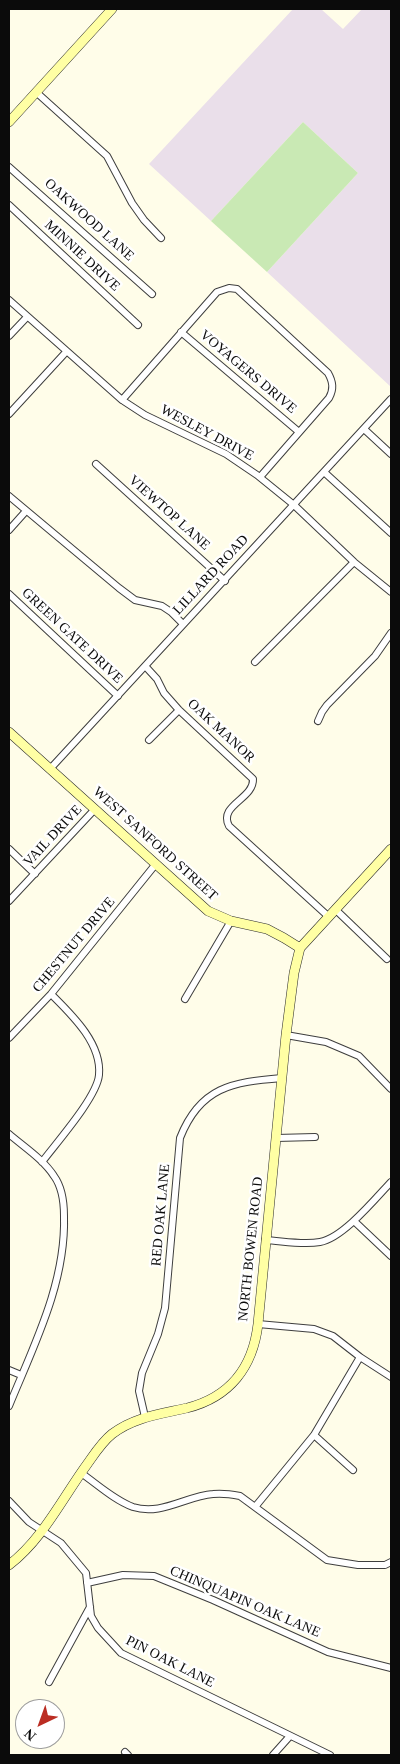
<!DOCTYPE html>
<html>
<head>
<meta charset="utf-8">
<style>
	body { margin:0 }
	#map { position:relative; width:400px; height:1764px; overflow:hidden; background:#fffde9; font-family:Georgia,serif }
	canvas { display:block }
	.frame { position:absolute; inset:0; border:10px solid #0b0b0b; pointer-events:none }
	.north { position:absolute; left:15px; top:1699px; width:50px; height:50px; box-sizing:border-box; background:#fff; border:1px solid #9d9d9d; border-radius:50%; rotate:222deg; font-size:14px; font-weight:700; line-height:20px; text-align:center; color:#0b0b0b }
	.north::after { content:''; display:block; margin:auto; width:18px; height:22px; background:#bb2d23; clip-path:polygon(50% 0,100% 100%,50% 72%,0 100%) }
</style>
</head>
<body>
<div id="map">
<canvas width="400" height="1764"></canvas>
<div class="frame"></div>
<div class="north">N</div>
</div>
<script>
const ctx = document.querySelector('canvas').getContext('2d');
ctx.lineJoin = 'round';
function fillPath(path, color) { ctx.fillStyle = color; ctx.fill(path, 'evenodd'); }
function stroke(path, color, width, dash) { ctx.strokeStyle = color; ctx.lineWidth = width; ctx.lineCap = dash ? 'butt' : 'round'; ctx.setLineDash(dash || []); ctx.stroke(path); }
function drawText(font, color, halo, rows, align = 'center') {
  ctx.font = font + ' Georgia,serif'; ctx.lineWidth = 5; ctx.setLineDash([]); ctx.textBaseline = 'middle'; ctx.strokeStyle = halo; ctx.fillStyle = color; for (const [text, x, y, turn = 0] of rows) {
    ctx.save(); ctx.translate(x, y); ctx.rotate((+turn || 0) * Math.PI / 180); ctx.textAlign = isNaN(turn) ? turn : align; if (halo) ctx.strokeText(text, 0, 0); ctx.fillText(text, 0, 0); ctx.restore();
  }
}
fillPath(new Path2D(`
	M293 9H321L343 29 362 9H391V387L267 272 358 173 303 122 211 221 149 164Z`), '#eadfea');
fillPath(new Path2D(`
	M303 122 358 173 267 272 211 221Z`), '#c9e9b4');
const street = new Path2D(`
	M36 92 107 156 132 203 144 220 161 238
	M9 167 152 294
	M9 205 138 325
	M9 300 122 400 145 415 226 454 257 475 294 505 354 562 391 592
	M181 332 299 432
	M9 336 27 317
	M122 400 217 292 229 288 237 289 328 373C333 382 334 389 329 398L260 477
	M9 414 66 352
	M364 429 391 454
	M96 464 225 581
	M324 472 391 533
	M9 496 119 588 135 600 162 606 171 612 183 624
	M9 530 26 511
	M9 594 118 696
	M255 662 354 562
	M146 667 157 679 164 693 179 710 253 779C254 799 218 805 229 826L329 917
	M318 721 322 712 327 705 375 656 391 633
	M149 740 179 710
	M50 769 391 399
	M9 849 35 874
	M9 901 95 809
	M336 910 387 959
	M185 999 231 921
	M286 1035 326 1042 359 1056 391 1089
	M9 1038 51 994 155 865
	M9 1134C24 1147 43 1159 54 1176 62 1187 64 1202 64 1216 66 1283 34 1345 9 1406
	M276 1138 315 1137
	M42 1162C57 1142 97 1097 99 1075 102 1043 71 1014 51 994
	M354 1221 391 1256
	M265 1240C283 1241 302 1245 320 1242 343 1238 375 1199 391 1182
	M258 1324 314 1329 333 1336 360 1357 391 1377
	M9 1370 21 1375
	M145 1417 139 1391 142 1373 158 1334 165 1308 180 1138C200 1087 232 1082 282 1078
	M314 1435 353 1470
	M81 1473C97 1484 114 1500 133 1507 161 1516 186 1496 213 1494 222 1493 230 1494 240 1496L327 1560 358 1565H385L391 1562
	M9 1501 29 1522 61 1543 86 1573 91 1616 98 1628 121 1653 330 1755
	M255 1507 314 1435 360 1357
	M87 1583 123 1575 154 1576 213 1600 328 1652 391 1668
	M49 1682 90 1607
	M125 1752 128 1755
	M273 1755 290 1736`);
const secondary = new Path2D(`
	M9 122 112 9
	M9 732 208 911 231 921 267 929 284 938 300 948
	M9 1565C43 1539 63 1497 88 1463 95 1453 102 1442 112 1434 134 1417 161 1414 187 1408 230 1397 253 1367 258 1324L286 1035 294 973 300 948 391 849`);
stroke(street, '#3e3e3e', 8);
stroke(secondary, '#2d2d2d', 10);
stroke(street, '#fff', 6);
stroke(secondary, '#ffffa4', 9);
drawText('14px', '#0b0b0b', '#fff', [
	["OAKWOOD LANE",89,220,42],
	["MINNIE DRIVE",82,256,43],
	["VOYAGERS DRIVE",248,372,40],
	["WESLEY DRIVE",207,433,28],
	["VIEWTOP LANE",169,513,42],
	["LILLARD ROAD",211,575,-47],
	["GREEN GATE DRIVE",72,636,43],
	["OAK MANOR",221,731,43],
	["VAIL DRIVE",53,836,-47],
	["WEST SANFORD STREET",155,844,42],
	["CHESTNUT DRIVE",74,945,-50],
	["RED OAK LANE",161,1215,-85],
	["NORTH BOWEN ROAD",251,1249,-84],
	["CHINQUAPIN OAK LANE",245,1602,23],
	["PIN OAK LANE",170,1662,27]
]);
</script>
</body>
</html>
